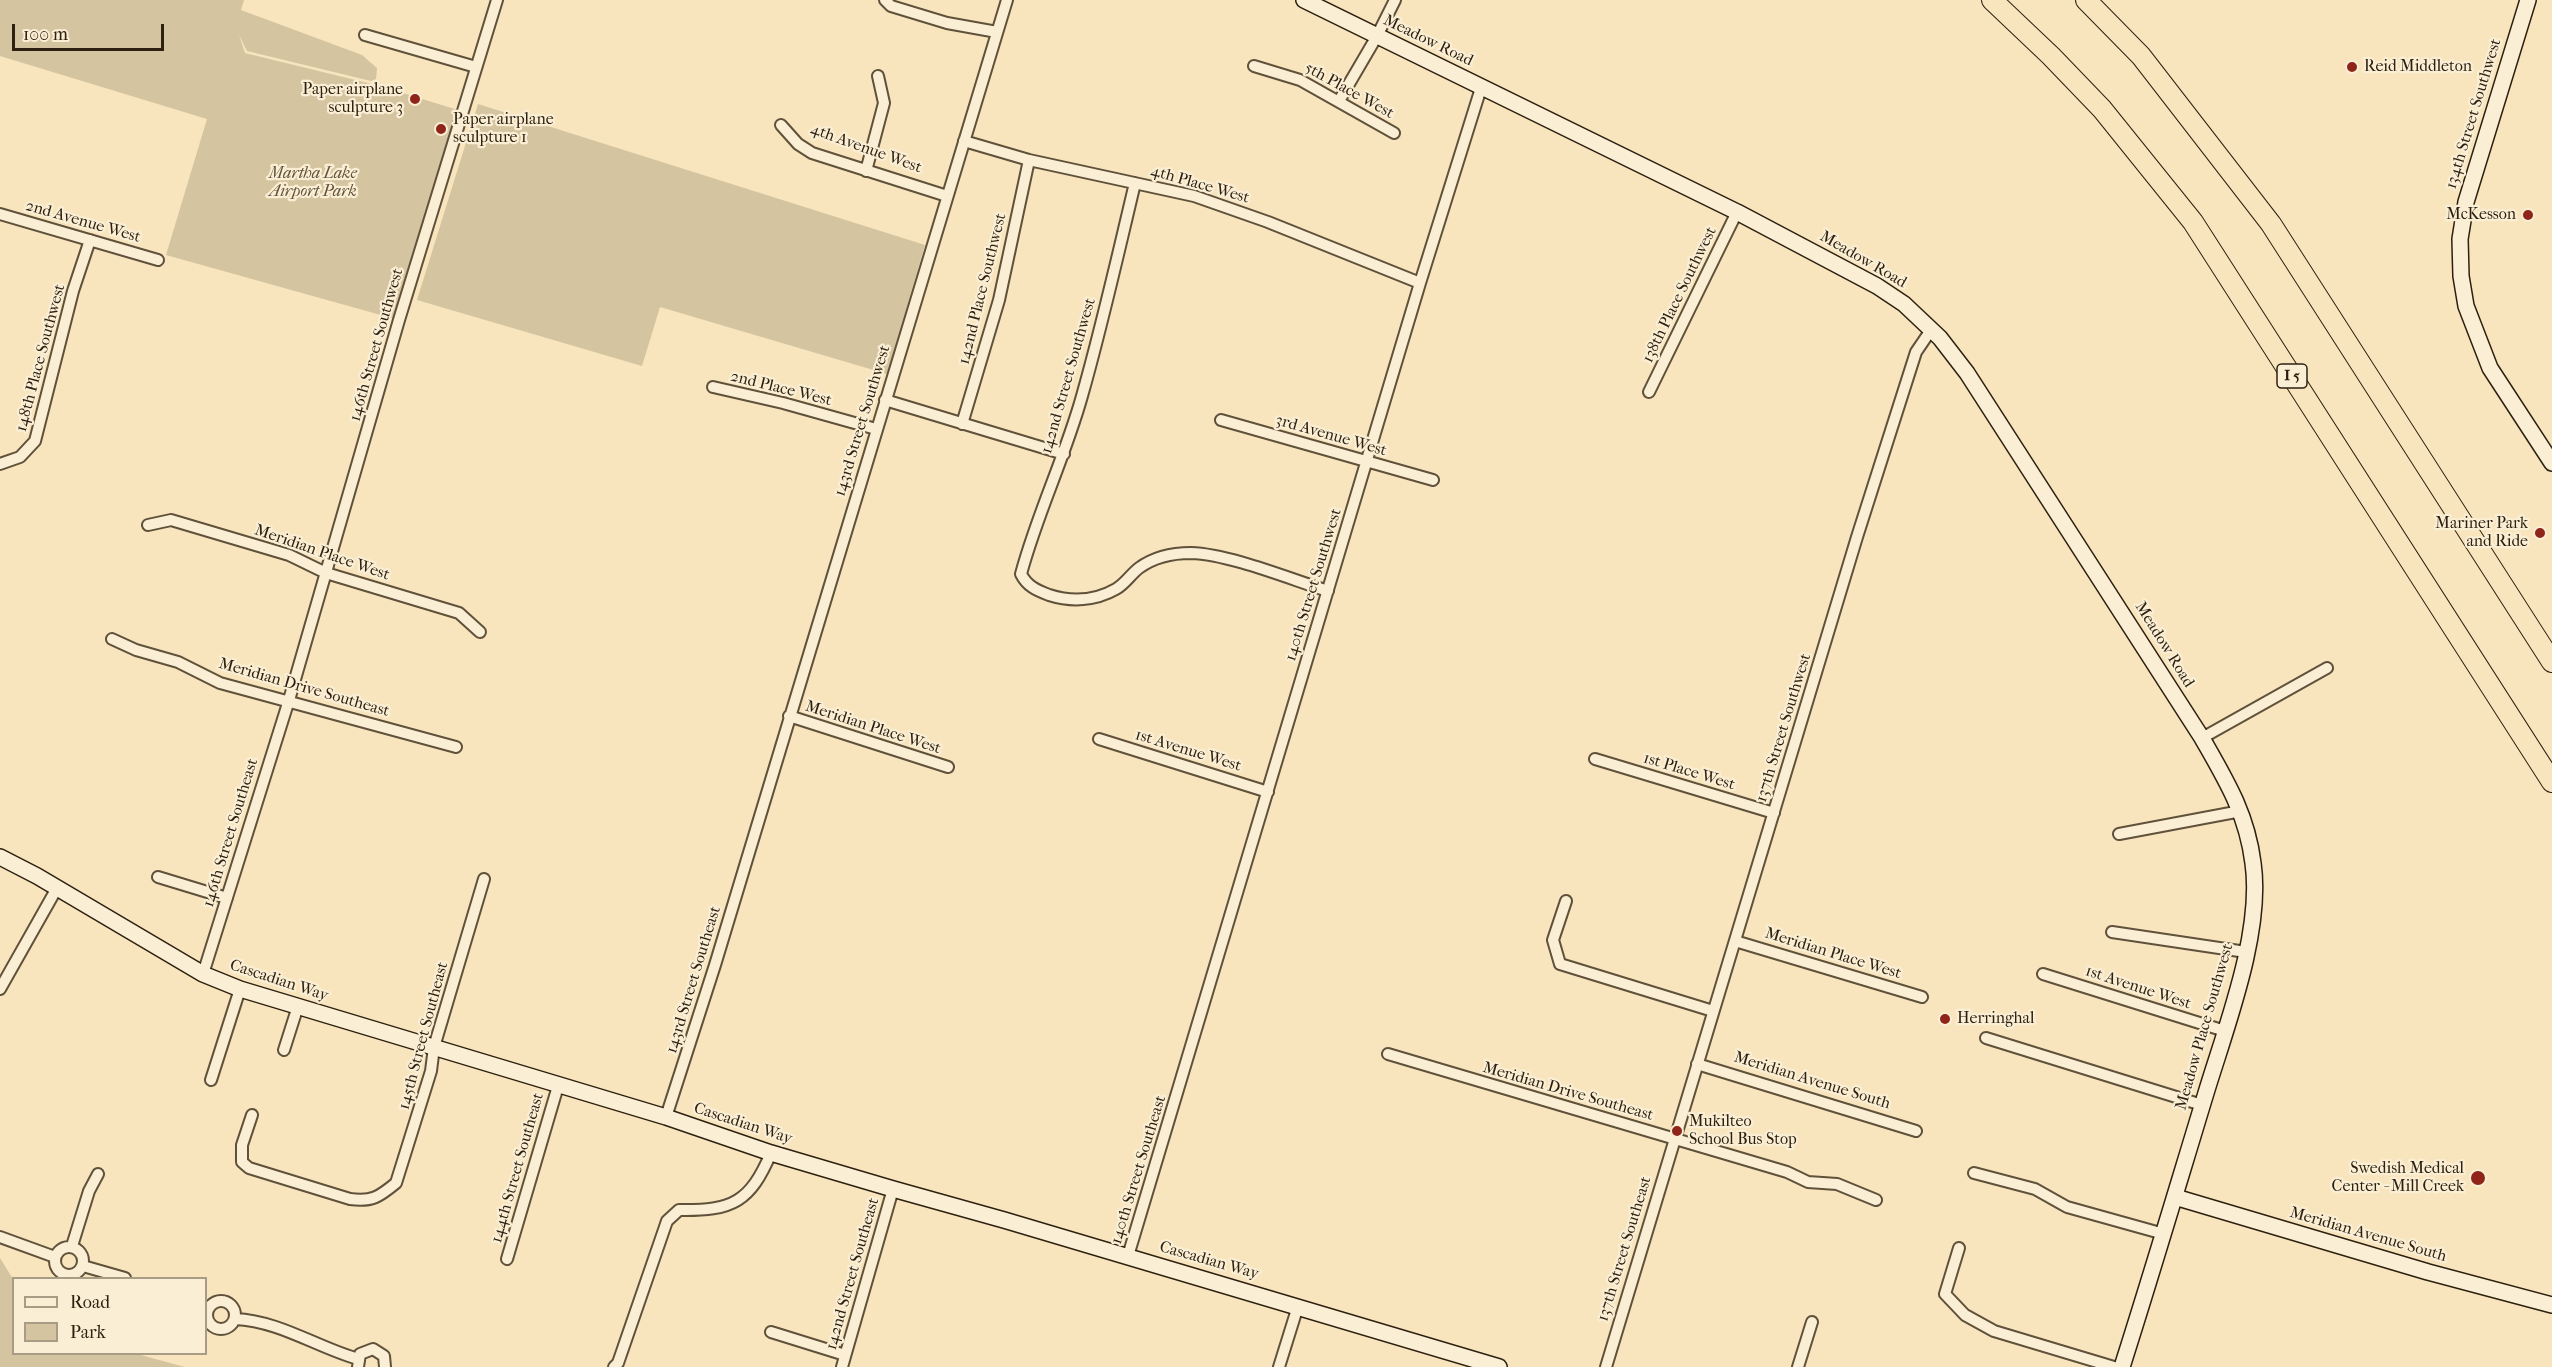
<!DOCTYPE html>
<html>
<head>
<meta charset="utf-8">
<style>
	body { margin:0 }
	#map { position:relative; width:2552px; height:1367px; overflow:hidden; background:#f8e5bd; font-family:"IM FELL French Canon",serif }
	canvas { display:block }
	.legend { position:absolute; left:12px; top:1277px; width:195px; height:78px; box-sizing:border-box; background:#faeed4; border:2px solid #a89c86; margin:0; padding:8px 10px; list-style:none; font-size:18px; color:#2d2010 }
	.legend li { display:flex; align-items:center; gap:12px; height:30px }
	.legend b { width:30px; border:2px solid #a89c86 }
	.scale { position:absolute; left:12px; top:24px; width:152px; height:27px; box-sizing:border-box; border:3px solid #2d2010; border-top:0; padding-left:8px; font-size:18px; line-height:21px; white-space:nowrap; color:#2d2010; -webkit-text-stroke:4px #faeed4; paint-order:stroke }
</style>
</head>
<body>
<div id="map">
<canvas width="2552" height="1367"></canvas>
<ul class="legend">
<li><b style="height:8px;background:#faeed4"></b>Road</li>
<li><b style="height:16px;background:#d5c4a0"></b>Park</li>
</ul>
<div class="scale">100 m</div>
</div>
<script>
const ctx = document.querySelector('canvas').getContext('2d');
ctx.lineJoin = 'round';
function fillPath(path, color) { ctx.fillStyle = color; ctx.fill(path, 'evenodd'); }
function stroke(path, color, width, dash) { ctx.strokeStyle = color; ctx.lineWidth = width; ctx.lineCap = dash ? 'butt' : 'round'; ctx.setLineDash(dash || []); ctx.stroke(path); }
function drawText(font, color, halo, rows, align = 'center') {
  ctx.font = font + ' "IM FELL French Canon",serif'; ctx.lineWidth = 4.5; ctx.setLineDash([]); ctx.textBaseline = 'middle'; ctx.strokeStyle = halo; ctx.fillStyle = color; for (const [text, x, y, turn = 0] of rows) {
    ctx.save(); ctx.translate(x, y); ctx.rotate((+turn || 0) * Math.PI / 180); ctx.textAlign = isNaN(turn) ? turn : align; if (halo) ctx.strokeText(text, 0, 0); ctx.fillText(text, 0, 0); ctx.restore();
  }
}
fillPath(new Path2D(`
	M0 0H244L241 10 362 55 377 68 376 79 371 81 247 51 239 35 245 53 380 86 458 110 395 319 166 255 207 119 0 56Z
	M478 104 925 245 887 374 660 307 642 366 417 300Z
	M0 1258 13 1279 14 1354H137L185 1367H0Z`), '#d5c4a0');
const street = new Path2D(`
	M885 0 891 6 947 23 997 32
	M365 35 476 67
	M1254 66 1300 80 1394 133
	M1339 101 1377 36 1395 0
	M781 125 798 144 812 153 947 196
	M964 141 1029 160 1194 196 1268 222 1420 283
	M866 171 884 103 878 76
	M1135 183C1118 254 1102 326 1082 396 1065 457 1037 514 1021 574 1027 586 1036 590 1049 595 1071 602 1095 601 1116 589 1125 584 1131 574 1139 568 1154 557 1174 553 1191 553 1229 554 1290 579 1328 591
	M0 214 158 260
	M713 387 783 403 876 429
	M1649 392 1737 212
	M885 400 1064 454
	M1221 420 1433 480
	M962 424 999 300 1029 160
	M0 464 20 457 35 441 73 291 90 240
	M148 525 171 520 289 555 326 573 459 613 480 632
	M112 639 136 650 178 662 220 683 456 747
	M789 716 948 767
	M2202 738 2327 668
	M1099 739 1268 792
	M1595 759 1774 813
	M2119 834 2241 811
	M158 877 227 898
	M1566 901 1553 940 1560 964 1713 1011
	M2112 932 2246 952
	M1735 941 1922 997
	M203 974 289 700 399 320 497 0
	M2043 974 2225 1031
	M0 989 57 888
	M1986 1038 2202 1105
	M284 1050 298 1006
	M1388 1054 1787 1172 1808 1182 1837 1184 1876 1200
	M1697 1064 1916 1131
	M211 1080 240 989
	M252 1115 242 1145V1162L249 1168 350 1199C372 1202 379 1197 396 1183L431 1071 434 1047 484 879
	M666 1117 715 965 1007 0
	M1974 1173 2035 1189 2067 1207 2164 1234
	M0 1237 55 1257
	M72 1246 89 1191 98 1174
	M55 1261a14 14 0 1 1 28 0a14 14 0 1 1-28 0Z
	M1959 1248 1945 1294 1965 1315 1994 1331 2114 1367
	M1128 1256 1420 283 1481 88
	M507 1259 558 1086
	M83 1266 125 1278
	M207 1315a14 14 0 1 1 28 0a14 14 0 1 1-28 0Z
	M235 1319C280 1321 316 1347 358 1359
	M771 1332 845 1355
	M358 1367 360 1354 373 1349 384 1356 385 1367
	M614 1367 618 1363 667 1221 679 1210C733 1211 750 1202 771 1153
	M842 1367 893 1189
	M1279 1367 1298 1306
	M1606 1367 1857 537 1916 352 1931 330
	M1798 1367 1812 1322`);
const secondary = new Path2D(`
	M1304 0 1737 212 1877 286 1904 304 1940 338 1967 373 2202 738C2226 780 2247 814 2253 863 2263 932 2226 1027 2206 1093 2178 1185 2151 1276 2122 1367
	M2528 0 2466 202 2460 239 2461 276 2466 306 2490 368 2552 463
	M0 857 37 876 203 974 240 989 666 1117 771 1153 893 1189 1004 1220 1499 1367
	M2175 1197 2428 1272 2552 1305`);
const highway = new Path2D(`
	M1992 0 2051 56 2102 109 2193 222 2552 782
	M2086 0 2141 56 2271 224 2552 662`);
stroke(street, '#60513b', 14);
stroke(secondary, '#2d2010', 18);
stroke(highway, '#2d2010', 22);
stroke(street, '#faeed4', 10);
stroke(secondary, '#faeed4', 15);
stroke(highway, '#f8e5bd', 20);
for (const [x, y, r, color] of [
	[2352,67,6,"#8f2418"],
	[415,99,6,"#8f2418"],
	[441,129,6,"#8f2418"],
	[2528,215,6,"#8f2418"],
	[2540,533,6,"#8f2418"],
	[1945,1019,6,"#8f2418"],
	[1677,1131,6,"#8f2418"],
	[2478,1178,8,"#8f2418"]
]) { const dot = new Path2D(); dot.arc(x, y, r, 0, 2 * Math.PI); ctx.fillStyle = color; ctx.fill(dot); stroke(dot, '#faeed4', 2); }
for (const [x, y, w] of [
	[2292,376,30]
]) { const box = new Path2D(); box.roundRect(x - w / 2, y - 12, w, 24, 4.5); ctx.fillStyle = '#faeed4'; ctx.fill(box); stroke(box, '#2d2010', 1.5); }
drawText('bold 15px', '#2d2010', null, [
	["I 5",2292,376]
]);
drawText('16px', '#2d2010', '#faeed4', [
	["Meadow Road",1428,41,26],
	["5th Place West",1349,91,29],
	["134th Street Southwest",2474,114,-73],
	["4th Avenue West",866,149,20],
	["4th Place West",1200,185,16],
	["2nd Avenue West",83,222,16],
	["Meadow Road",1863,260,30],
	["142nd Place Southwest",983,289,-76],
	["138th Place Southwest",1680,295,-64],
	["146th Street Southwest",377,345,-74],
	["148th Place Southwest",41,358,-75],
	["142nd Street Southwest",1069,376,-74],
	["2nd Place West",781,389,14],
	["143rd Street Southwest",863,421,-73],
	["3rd Avenue West",1331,436,16],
	["Meridian Place West",322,553,19],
	["140th Street Southwest",1314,585,-73],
	["Meadow Road",2164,645,58],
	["Meridian Drive Southeast",304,688,16],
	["Meridian Place West",873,728,18],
	["137th Street Southwest",1784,728,-73],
	["1st Avenue West",1188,751,17],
	["1st Place West",1689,772,17],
	["146th Street Southeast",231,833,-73],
	["Meridian Place West",1833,954,17],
	["143rd Street Southeast",694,980,-73],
	["Cascadian Way",279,981,18],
	["1st Avenue West",2138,988,18],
	["Meadow Place Southwest",2205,1027,-74],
	["145th Street Southeast",424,1036,-75],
	["Meridian Avenue South",1812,1081,17],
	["Meridian Drive Southeast",1568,1092,16],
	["Cascadian Way",743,1124,18],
	["144th Street Southeast",518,1168,-74],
	["140th Street Southeast",1139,1170,-73],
	["Meridian Avenue South",2368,1235,16],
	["137th Street Southeast",1625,1249,-73],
	["Cascadian Way",1209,1261,16],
	["142nd Street Southeast",853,1274,-74]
]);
drawText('16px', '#2d2010', '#faeed4', [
	["Reid Middleton",2364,67],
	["Paper airplane",403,90,"right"],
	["sculpture 3",403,108,"right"],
	["Paper airplane",453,120],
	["sculpture 1",453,138],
	["McKesson",2516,215,"right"],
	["Mariner Park",2528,524,"right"],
	["and Ride",2528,542,"right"],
	["Herringhal",1957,1019],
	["Mukilteo",1689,1122],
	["School Bus Stop",1689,1140],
	["Swedish Medical",2464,1169,"right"],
	["Center - Mill Creek",2464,1187,"right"]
], 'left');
drawText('italic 16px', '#5f513b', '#faeed4', [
	["Martha Lake",313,174],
	["Airport Park",313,192]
]);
</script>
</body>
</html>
